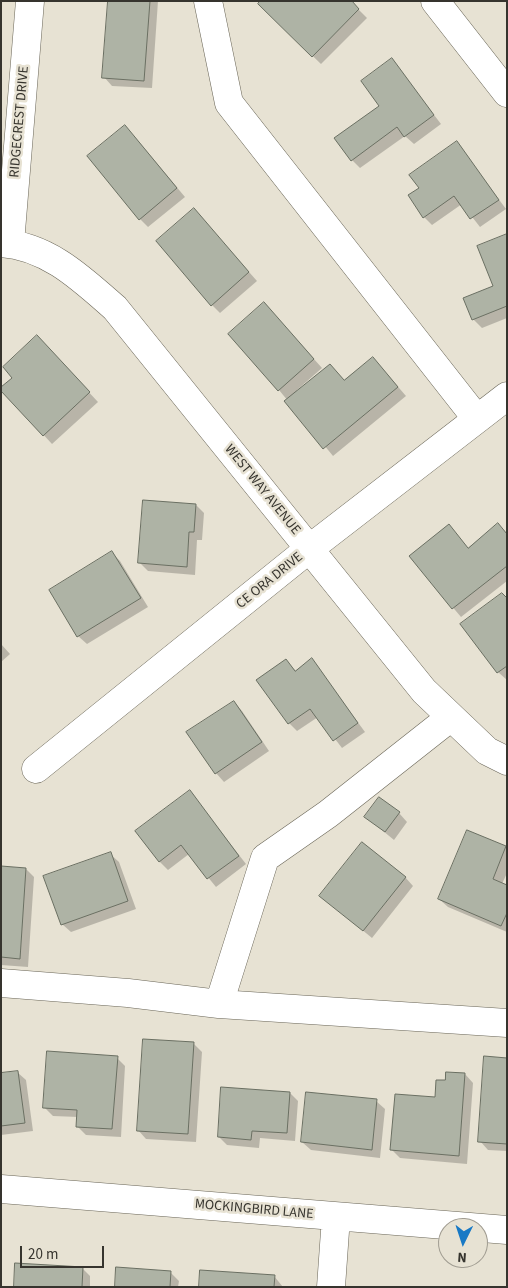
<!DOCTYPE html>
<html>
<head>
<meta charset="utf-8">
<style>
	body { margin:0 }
	#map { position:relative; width:508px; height:1288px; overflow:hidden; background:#e7e2d3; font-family:"Source Sans 3",sans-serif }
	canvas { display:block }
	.frame { position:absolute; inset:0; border:2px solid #36342e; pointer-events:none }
	.north { position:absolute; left:438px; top:1218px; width:50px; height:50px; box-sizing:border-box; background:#e7e2d3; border:1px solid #a09c91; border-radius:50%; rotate:184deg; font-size:14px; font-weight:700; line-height:20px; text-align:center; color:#36342e }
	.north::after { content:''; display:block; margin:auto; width:18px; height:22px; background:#1879c5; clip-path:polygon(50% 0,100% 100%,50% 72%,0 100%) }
	.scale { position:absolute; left:20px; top:1246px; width:84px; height:22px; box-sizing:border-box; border:2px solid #36342e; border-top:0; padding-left:6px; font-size:15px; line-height:18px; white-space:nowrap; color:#36342e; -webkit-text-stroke:4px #e7e2d3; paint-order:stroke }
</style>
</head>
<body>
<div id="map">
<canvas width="508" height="1288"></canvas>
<div class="frame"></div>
<div class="north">N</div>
<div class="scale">20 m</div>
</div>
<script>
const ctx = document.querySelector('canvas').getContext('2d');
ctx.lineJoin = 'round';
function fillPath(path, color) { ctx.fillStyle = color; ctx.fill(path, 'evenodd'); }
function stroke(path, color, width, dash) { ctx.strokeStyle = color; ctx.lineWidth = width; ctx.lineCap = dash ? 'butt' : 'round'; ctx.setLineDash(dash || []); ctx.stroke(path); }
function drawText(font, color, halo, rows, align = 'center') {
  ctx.font = font + ' "Source Sans 3",sans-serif'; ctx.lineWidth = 5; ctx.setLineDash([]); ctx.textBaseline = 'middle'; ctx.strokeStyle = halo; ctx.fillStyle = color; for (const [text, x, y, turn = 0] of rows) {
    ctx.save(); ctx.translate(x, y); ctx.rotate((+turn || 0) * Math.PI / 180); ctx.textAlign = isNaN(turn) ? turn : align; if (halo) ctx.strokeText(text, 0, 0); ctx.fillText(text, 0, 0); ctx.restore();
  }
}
fillPath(new Path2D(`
	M109 1H158L152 88 112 86 104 77Z
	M350 1 367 18 321 64 259 4Z
	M392 60 441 124 414 144 405 136 360 168 352 160 381 106Z
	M134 136 185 197 148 227 140 219Z
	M457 143 506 209 480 227 462 204 432 225 424 217 420 188Z
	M194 210 257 281 220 313 212 305Z
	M507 236V318L482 328 473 319 495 287Z
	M272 312 322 368 297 390 298 392 330 366 345 381 381 367 406 396 333 456 279 390Z
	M45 345 98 402 52 444 1 389Z
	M196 505 204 513 202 540H197L195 575 148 571 140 563Z
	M498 524 507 534V581L461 617 410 557 449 526 468 548Z
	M112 553 120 561 148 607 87 644 78 636Z
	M507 599V680L498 672Z
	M1 644 10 654 1 662Z
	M312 660 365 732 342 748 318 717 297 731 289 723 286 661 296 671Z
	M234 702 242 711 269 751 224 782 216 773Z
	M190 792 246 864 216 887 189 854 168 870 159 861Z
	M399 813 407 822 394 840 366 817Z
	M468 832 507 848V873L502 884 507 886V932L448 907 439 899Z
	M110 854 119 862 136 909 71 932 62 924Z
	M1 867 26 869 34 877 28 967 1 965Z
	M405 877 413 886 372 938 321 896Z
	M193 1043 202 1052 196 1142 146 1139 138 1130Z
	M117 1058 125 1066 121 1137 86 1135 77 1126 78 1117 53 1116 44 1107Z
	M507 1059V1151L488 1150 480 1141Z
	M17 1072 26 1080 33 1131 1 1135V1074Z
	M465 1074 473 1083 467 1164 400 1158 392 1150 436 1098Z
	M290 1093 298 1101 295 1141 260 1138 259 1148 227 1145 219 1137Z
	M376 1101 385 1109 380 1158 311 1150 302 1142Z
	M82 1268 90 1276V1287H15Z
	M170 1272 179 1281 178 1287H116Z
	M274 1276 283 1287H200Z`), '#0003');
const building = new Path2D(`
	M108 1H150L144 81 102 78Z
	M260 1H352L359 9 312 57 258 4Z
	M392 58 434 115 404 137 397 127 351 161 334 138 379 106 361 81Z
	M125 125 177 188 139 220 87 156Z
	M457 141 499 200 470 219 454 196 423 218 408 195 419 188 409 175Z
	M194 208 249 272 211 306 156 241Z
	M507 234V306L472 320 463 298 493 286 477 246Z
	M264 302 314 359 278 391 228 334Z
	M37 335 90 392 43 436 1 391V387L12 378 3 367Z
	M373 357 398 387 323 449 284 401 330 364 344 380Z
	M143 500 196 504 194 532H189L187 567 138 563Z
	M498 523 507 534V566L452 609 409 556 449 524 468 548Z
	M112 551 141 598 77 637 49 590Z
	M502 593 507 598V666L497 673 460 624Z
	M312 658 358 723 333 741 310 709 288 724 256 680 286 659 295 671Z
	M234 701 262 742 215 774 186 732Z
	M190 790 239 856 207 879 181 845 159 862 135 831Z
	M379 797 400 812 385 832 364 817Z
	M467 830 506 846 493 879 507 885V913L501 926 438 899Z
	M362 842 406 877 363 931 319 896Z
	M111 852 128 901 61 925 43 876Z
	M1 866 26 868 20 959 1 957Z
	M143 1039 194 1042 188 1134 137 1131Z
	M47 1051 118 1056 112 1129 76 1127 77 1110 43 1108Z
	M484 1056 507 1058V1144L478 1142Z
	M18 1071 25 1123 1 1126V1073Z
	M446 1072 465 1073 459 1156 390 1150 395 1094 435 1097 436 1080H445Z
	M221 1087 290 1092 287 1133 252 1131 251 1140 218 1137Z
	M306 1092 377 1099 372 1150 301 1142Z
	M15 1263 83 1267 82 1287H14Z
	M116 1267 171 1271 170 1287H115Z
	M200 1270 275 1275 274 1287H199Z`);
fillPath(building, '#aeb3a5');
stroke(building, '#6a6f62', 1);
const minor = new Path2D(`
	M208 1 229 103 477 419
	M435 1 507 93
	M1 243C48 246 82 279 115 308L424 691 487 751 507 761
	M10 243 30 1
	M451 717 328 814 265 858 219 1004 507 1023
	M36 769 309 549 507 396
	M1 983 128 993 219 1004
	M1 1189 507 1230
	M331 1287 336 1217`);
stroke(minor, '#696557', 29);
stroke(minor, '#fff', 28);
drawText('14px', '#36342e', '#e7e2d3', [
	["RIDGECREST DRIVE",20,122,-85],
	["WEST WAY AVENUE",262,490,51],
	["CE ORA DRIVE",270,581,-39],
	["MOCKINGBIRD LANE",254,1210,5]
]);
</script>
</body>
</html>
